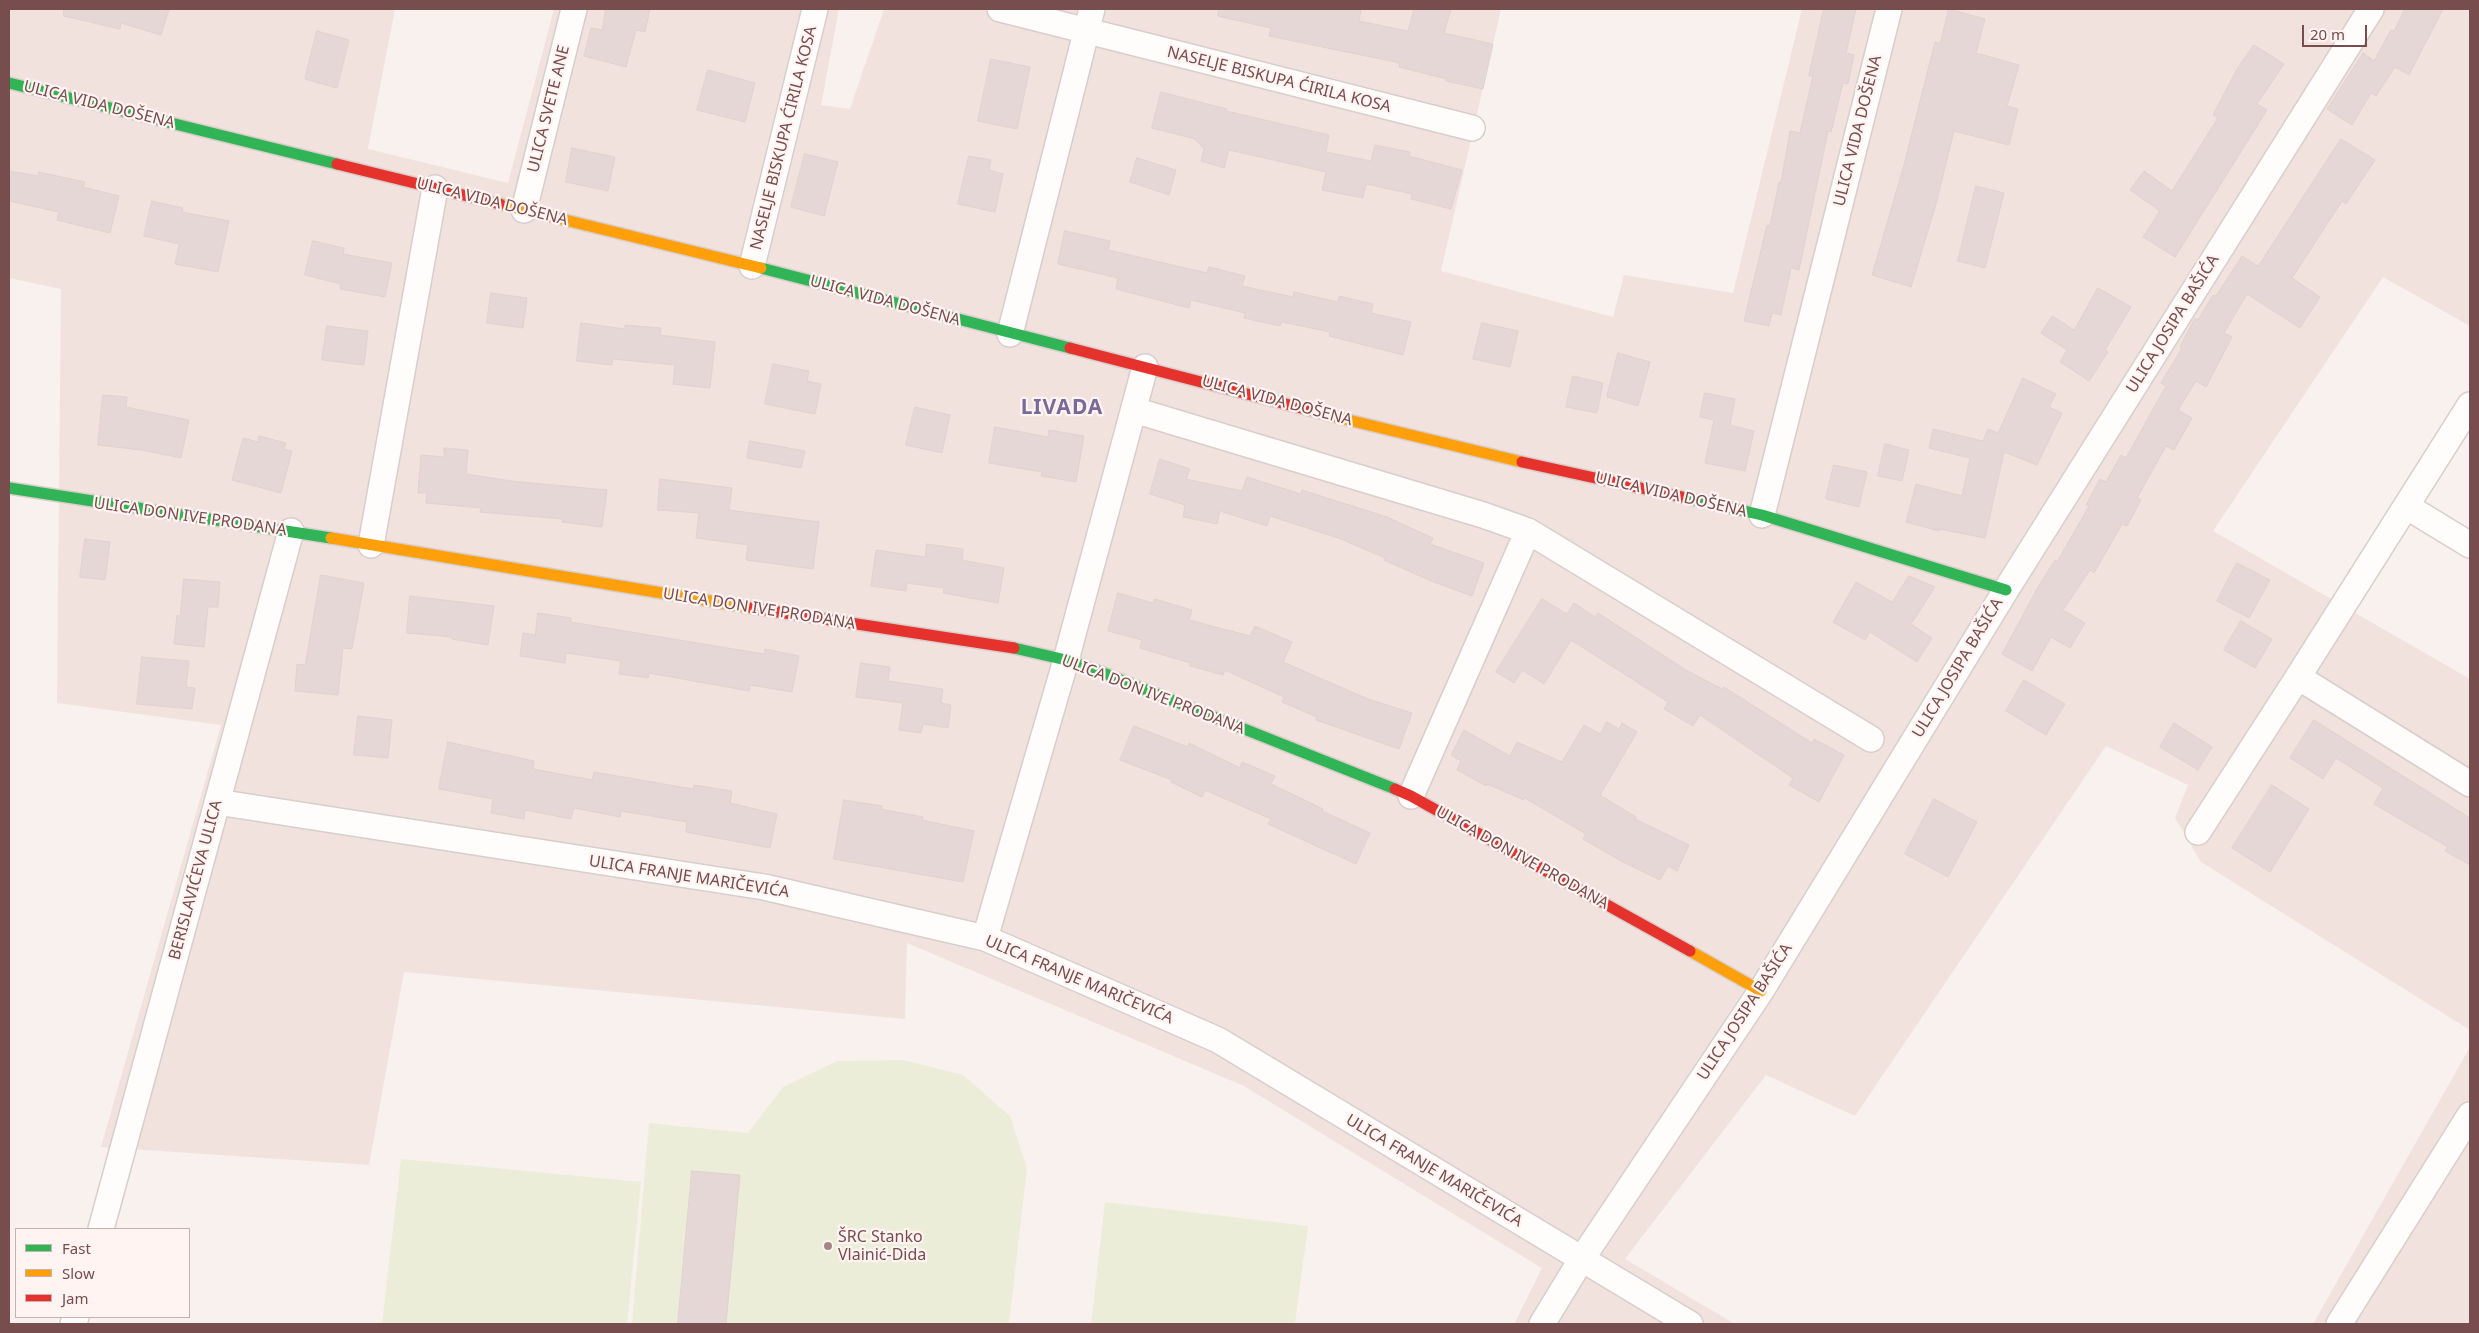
<!DOCTYPE html>
<html>
<head>
<meta charset="utf-8">
<style>
	body { margin:0 }
	#map { position:relative; width:2479px; height:1333px; overflow:hidden; background:#f8f1ee; font-family:"Noto Sans",sans-serif }
	canvas { display:block }
	.frame { position:absolute; inset:0; border:10px solid #774d4d; pointer-events:none }
	.legend { position:absolute; left:15px; top:1228px; width:175px; height:90px; box-sizing:border-box; background:#fff4f1; border:1px solid #c9b1af; margin:0; padding:6px 9px; list-style:none; font-size:15px; color:#774d4d }
	.legend li { display:flex; align-items:center; gap:10px; height:25px }
	.legend b { width:25px; border:1px solid #c9b1af }
	.scale { position:absolute; left:2302px; top:25px; width:65px; height:22px; box-sizing:border-box; border:2px solid #774d4d; border-top:0; padding-left:6px; font-size:15px; line-height:18px; white-space:nowrap; color:#774d4d; -webkit-text-stroke:4px #fff4f1; paint-order:stroke }
</style>
</head>
<body>
<div id="map">
<canvas width="2479" height="1333"></canvas>
<div class="frame"></div>
<ul class="legend">
<li><b style="height:6px;background:#30b455"></b>Fast</li>
<li><b style="height:6px;background:#ff9f0a"></b>Slow</li>
<li><b style="height:6px;background:#e5322d"></b>Jam</li>
</ul>
<div class="scale">20 m</div>
</div>
<script>
const ctx = document.querySelector('canvas').getContext('2d');
ctx.lineJoin = 'round';
function fillPath(path, color) { ctx.fillStyle = color; ctx.fill(path, 'evenodd'); }
function stroke(path, color, width, dash) { ctx.strokeStyle = color; ctx.lineWidth = width; ctx.lineCap = dash ? 'butt' : 'round'; ctx.setLineDash(dash || []); ctx.stroke(path); }
function drawText(font, color, halo, rows, align = 'center') {
  ctx.font = font + ' "Noto Sans",sans-serif'; ctx.lineWidth = 4.5; ctx.setLineDash([]); ctx.textBaseline = 'middle'; ctx.strokeStyle = halo; ctx.fillStyle = color; for (const [text, x, y, turn = 0] of rows) {
    ctx.save(); ctx.translate(x, y); ctx.rotate((+turn || 0) * Math.PI / 180); ctx.textAlign = isNaN(turn) ? turn : align; if (halo) ctx.strokeText(text, 0, 0); ctx.fillText(text, 0, 0); ctx.restore();
  }
}
fillPath(new Path2D(`
	M9 9H395L368 149 508 183 554 9H839L821 105 850 109 884 9H1501L1441 271 1613 317 1624 275 1733 293 1802 9H2470V326L2383 277 2213 531 2470 679V1030L2201 862 2175 818 2188 785 2106 746 1855 1116 1766 1075 1625 1259 1735 1324H1514L1542 1268 1244 1086 907 943 905 1019 404 972 369 1165 101 1147 221 725 57 703 61 289 9 278Z
	M2470 1047V1324H2313Z`), '#f2e2de');
fillPath(new Path2D(`
	M904 1060 963 1075 1010 1116 1027 1168 1009 1324H632L649 1123 748 1133 783 1087 837 1061Z
	M401 1159 641 1182 627 1324H382Z
	M1105 1202 1308 1226 1295 1324H1091Z`), '#ecedd9');
const building = new Path2D(`
	M64 9H169L161 35 121 23 120 29 64 16Z
	M606 9H650L645 32 636 30 626 67 584 56 591 28 602 30Z
	M1219 9H1361L1359 21 1408 31 1414 9H1451L1444 33 1493 44 1483 89 1446 81 1447 79 1399 67 1400 63 1269 36 1271 28 1218 16Z
	M1824 9H1856L1846 53 1854 55 1848 84 1843 83 1831 132 1828 131 1799 270 1791 268 1781 315 1772 313 1769 326 1744 321 1767 225 1770 226 1779 182 1781 183 1790 131 1800 133 1813 76H1809Z
	M1949 9 1985 19 1976 53 2019 65 2007 106 2018 109 2009 145 1954 131 1936 204 1911 287 1872 275 1904 165 1935 42 1940 43Z
	M2405 9H2443L2409 75 2395 67 2376 96 2371 93 2352 125 2327 109 2363 53 2374 61 2391 30 2394 31Z
	M317 31 349 40 337 88 305 79Z
	M2254 45 2284 64 2257 104 2267 110 2175 257 2143 237 2160 211 2130 190 2144 171 2172 191 2218 118 2213 115 2237 69Z
	M991 59 1030 67 1017 129 978 121Z
	M708 70 755 83 745 122 697 110Z
	M1161 92 1227 109 1226 111 1329 135 1326 152 1371 161 1375 145 1410 152 1409 156 1462 170 1451 209 1411 199 1412 194 1366 184 1363 198 1322 190 1326 172 1229 150 1224 168 1201 161 1204 149 1195 139 1152 128Z
	M2341 139 2375 160 2346 204 2342 201 2292 278 2320 297 2300 328 2247 294 2224 333 2232 337 2206 387 2196 381 2178 410 2192 418 2174 450 2166 446 2137 498 2141 500 2127 526 2122 524 2094 573 2090 570 2063 610 2085 623 2070 648 2051 637 2032 671 2002 654 2038 587 2055 560 2057 562 2089 506 2086 505 2100 479 2106 482 2121 455 2126 458 2166 386 2161 383 2182 348 2180 347 2195 318 2198 320 2213 295 2216 296 2242 256 2258 266Z
	M572 148 615 157 608 191 566 182Z
	M805 154 838 162 824 216 791 207Z
	M969 156 991 160 989 170 1003 174 995 212 958 204Z
	M1137 158 1176 170 1169 195 1130 182Z
	M9 171 38 176 39 172 85 182 83 187 119 196 110 233 57 220 59 212 9 201Z
	M1976 186 2004 193 1985 268 1958 261Z
	M152 201 183 208 182 212 229 221 218 272 175 264 179 244 144 236Z
	M1065 231 1110 241 1108 250 1207 273 1209 267 1245 276 1242 286 1293 297 1294 292 1338 302 1339 296 1373 304 1371 313 1411 322 1403 355 1329 336 1330 332 1282 322 1280 326 1244 318 1245 313 1191 300 1189 308 1116 289 1118 278 1058 264Z
	M313 241 344 248 343 254 392 263 385 297 340 289 341 284 305 275Z
	M2098 288 2131 307 2105 350 2108 352 2089 381 2060 362 2067 350 2041 333 2052 316 2074 330Z
	M491 293 527 298 523 328 487 323Z
	M581 323 625 329V325L661 328 660 335 715 342 710 388 673 384 675 365 613 359 612 365 577 361Z
	M1482 323 1518 331 1510 367 1473 359Z
	M327 326 368 331 364 365 322 360Z
	M1618 353 1650 362 1638 406 1607 397Z
	M773 364 809 371 807 381 821 384 815 414 765 404Z
	M1573 376 1603 383 1597 413 1566 407Z
	M2023 378 2056 394 2049 407 2062 413 2037 465 2004 452 1985 538 1939 529V531L1906 522 1916 484 1962 496 1970 458 1929 448 1933 429 1983 441 1988 429 1998 433Z
	M1705 393 1735 399 1730 425 1754 431 1745 471 1705 463 1714 420 1700 417Z
	M103 395 127 397 126 407 189 420 181 458 141 450 98 445Z
	M915 407 950 415 942 453 906 445Z
	M995 427 1048 437 1049 430 1084 436 1076 482 1041 476 1042 472 989 463Z
	M259 436 286 443 284 449 292 451 281 493 232 480 243 438 258 442Z
	M750 441 805 451 801 468 747 458Z
	M1885 444 1909 450 1902 481 1878 476Z
	M444 448 468 450 466 474 511 481 607 490 602 527 562 522 563 519 480 512 481 508 426 503 427 493H418L421 455 444 457Z
	M1160 459 1190 469 1186 479 1242 491 1247 477 1301 494 1302 490 1387 517 1433 538 1430 544 1484 563 1472 596 1431 581 1384 560 1385 558 1341 539 1270 516 1267 526 1220 511 1217 524 1183 517 1185 505 1150 494Z
	M1834 465 1867 472 1859 507 1826 499Z
	M660 479 732 488 729 510 819 522 813 569 746 560 748 545 696 538 699 513 658 510Z
	M85 539 110 542 105 580 80 577Z
	M927 544 963 549 962 560 1004 568 998 603 943 593 944 588 907 583 906 591 871 586 876 550 925 557Z
	M2237 563 2270 580 2249 618 2217 601Z
	M321 575 364 583 352 649 343 648 338 695 295 691 297 664 305 665Z
	M1909 576 1935 587 1911 624 1932 638 1917 662 1870 632 1865 640 1833 622 1856 582 1892 602Z
	M184 579 220 582 218 607H208L204 647 174 644 177 615 180 616Z
	M1118 593 1153 603 1155 599 1192 610 1189 620 1250 636 1255 626 1292 642 1283 662 1368 699 1412 713 1399 749 1316 720 1317 717 1282 702 1284 697 1225 670 1223 675 1190 666V663L1140 648 1142 640 1108 631Z
	M410 596 494 606 488 645 452 639V637L407 633Z
	M1542 599 1567 614 1574 603 1595 617 1598 613 1686 670 1722 689 1724 687 1812 743 1814 739 1844 755 1819 802 1789 785 1793 778 1700 715 1693 726 1664 709 1668 702 1571 640 1544 684 1522 670 1514 683 1496 672Z
	M538 613 571 618V622L764 654 765 649 799 656 792 692 750 685 749 691 649 673 648 678 619 674 621 661 566 653 565 663 520 656 523 633 535 635Z
	M2241 621 2272 639 2255 668 2224 650Z
	M142 657 189 661 186 687 195 688 192 709 137 704Z
	M861 663 890 667 888 681 943 689 941 703 951 705 948 728 923 724 921 733 899 730 903 703 856 697Z
	M2024 680 2065 704 2046 735 2006 711Z
	M358 716 392 720 388 758 354 755Z
	M2314 720 2470 818V865L2445 851 2448 847 2374 804 2383 788 2336 758 2323 779 2290 758Z
	M1607 722 1619 729 1622 723 1637 732 1600 795 1636 817 1635 819 1689 845 1677 871 1668 866 1660 880 1621 861 1583 839 1586 834 1525 798 1524 800 1487 784 1486 786 1457 770 1461 761 1451 755 1464 730 1510 756 1517 742 1562 762 1584 725 1600 734Z
	M2174 723 2212 747 2198 770 2160 747Z
	M1134 726 1188 747 1189 743 1240 768 1242 762 1275 776 1271 784 1323 809 1322 811 1370 833 1356 864 1268 824 1271 819 1205 790 1202 797 1171 782 1172 780 1120 760Z
	M448 742 534 761 533 769 592 780 594 772 693 789 694 785 732 791 730 803 777 814 770 848 686 832 687 822 621 811 620 817 574 808 571 819 525 810 524 819 491 813 493 799 439 789Z
	M2272 785 2309 809 2270 872 2232 848Z
	M1934 799 1977 822 1948 877 1905 854Z
	M844 800 882 806 881 809 923 817 922 820 974 831 963 882 834 859Z
	M692 1171 740 1175 726 1324H678Z`);
fillPath(building, '#e5d7d5');
stroke(building, '#e1d2d0', 1);
const street = new Path2D(`
	M1000 9 1472 128
	M524 210 574 9
	M752 266 815 9
	M1010 334 1092 9
	M1134 410 1483 515 1528 531 1871 739
	M2406 506 2470 545
	M1762 515 1889 9
	M371 545 435 188
	M2298 677 2470 405
	M1411 796 1528 531
	M217 802 764 887 985 938 1218 1040 1690 1324
	M2198 832 2298 677 2470 784
	M985 938 1066 660 1145 367
	M101 1229 291 531
	M73 1324 76 1317
	M1542 1324 1581 1260 1761 991 2006 590 2371 9
	M2339 1324 2470 1115`);
const fast = new Path2D(`
	M9 83 337 164
	M761 268 1070 348
	M9 488 331 538
	M1682 497 1762 515 2006 590
	M1014 648 1066 660 1101 672 1395 789`);
const slow = new Path2D(`
	M500 204 761 268
	M1332 416 1522 462
	M331 538 752 608
	M1690 951 1761 991`);
const jam = new Path2D(`
	M337 164 500 204
	M1070 348 1332 416
	M1522 462 1682 497
	M752 608 1014 648
	M1395 789 1411 796 1690 951`);
stroke(street, '#d8cecc', 28);
stroke(fast, '#d9cecc', 14);
stroke(slow, '#d9cecc', 14);
stroke(jam, '#d9cecc', 14);
stroke(street, '#fefdfc', 25);
stroke(fast, '#30b455', 11);
stroke(slow, '#ff9f0a', 11);
stroke(jam, '#e5322d', 11);
for (const [x, y, r, color] of [
	[828,1246,5,"#a48685"]
]) { const dot = new Path2D(); dot.arc(x, y, r, 0, 2 * Math.PI); ctx.fillStyle = color; ctx.fill(dot); stroke(dot, '#fff4f1', 2); }
drawText('16px', '#774d4d', '#fff4f1', [
	["NASELJE BISKUPA ĆIRILA KOSA",1279,80,14],
	["ULICA VIDA DOŠENA",99,105,14],
	["ULICA SVETE ANE",549,109,-76],
	["ULICA VIDA DOŠENA",1858,131,-76],
	["NASELJE BISKUPA ĆIRILA KOSA",784,138,-76],
	["ULICA VIDA DOŠENA",492,202,14],
	["ULICA VIDA DOŠENA",885,301,15],
	["ULICA JOSIPA BAŠIĆA",2173,324,-58],
	["ULICA VIDA DOŠENA",1277,401,15],
	["ULICA VIDA DOŠENA",1671,495,13],
	["ULICA DON IVE PRODANA",190,517,8],
	["ULICA DON IVE PRODANA",759,609,9],
	["ULICA JOSIPA BAŠIĆA",1958,668,-59],
	["ULICA DON IVE PRODANA",1153,695,21],
	["ULICA DON IVE PRODANA",1522,858,29],
	["ULICA FRANJE MARIČEVIĆA",689,877,9],
	["BERISLAVIĆEVA ULICA",196,880,-75],
	["ULICA FRANJE MARIČEVIĆA",1079,980,23],
	["ULICA JOSIPA BAŠIĆA",1745,1012,-57],
	["ULICA FRANJE MARIČEVIĆA",1434,1171,31]
]);
drawText('16px', '#774d4d', '#fff4f1', [
	["ŠRC Stanko",838,1237],
	["Vlainić-Dida",838,1255]
], 'left');
ctx.letterSpacing = '1px';
drawText('bold 21px', '#786a99', '#fff4f1', [
	["LIVADA",1062,408]
]);
ctx.letterSpacing = '0px';
</script>
</body>
</html>
